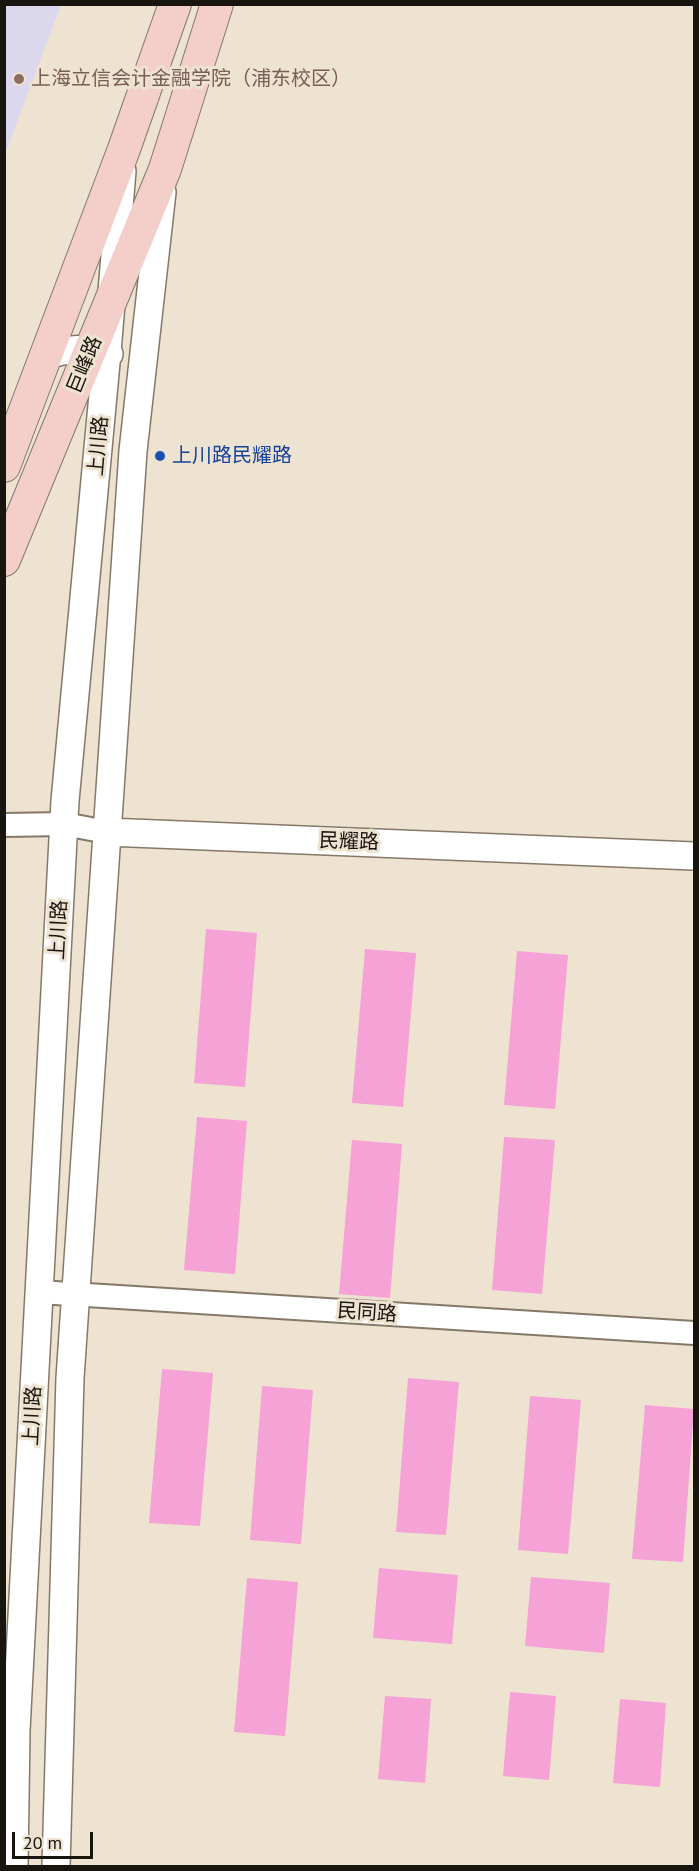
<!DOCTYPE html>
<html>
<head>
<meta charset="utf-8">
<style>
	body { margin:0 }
	#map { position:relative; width:699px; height:1871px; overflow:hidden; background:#eee2d1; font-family:"PT Sans",sans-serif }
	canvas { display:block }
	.frame { position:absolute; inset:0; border:6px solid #18140e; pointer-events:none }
	.scale { position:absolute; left:12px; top:1832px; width:81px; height:27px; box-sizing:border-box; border:3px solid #18140e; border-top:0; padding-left:8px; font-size:18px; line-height:21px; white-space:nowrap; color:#18140e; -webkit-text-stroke:4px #eee2d1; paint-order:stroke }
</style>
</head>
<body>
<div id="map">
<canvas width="699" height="1871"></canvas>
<div class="frame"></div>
<div class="scale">20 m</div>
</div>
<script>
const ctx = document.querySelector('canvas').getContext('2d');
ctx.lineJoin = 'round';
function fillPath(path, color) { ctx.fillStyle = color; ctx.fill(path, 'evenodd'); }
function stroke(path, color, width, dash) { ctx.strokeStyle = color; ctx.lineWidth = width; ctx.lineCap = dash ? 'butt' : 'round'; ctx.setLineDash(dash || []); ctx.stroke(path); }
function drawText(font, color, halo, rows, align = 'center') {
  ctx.font = font + ' "PT Sans","Noto Sans SC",sans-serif'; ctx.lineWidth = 6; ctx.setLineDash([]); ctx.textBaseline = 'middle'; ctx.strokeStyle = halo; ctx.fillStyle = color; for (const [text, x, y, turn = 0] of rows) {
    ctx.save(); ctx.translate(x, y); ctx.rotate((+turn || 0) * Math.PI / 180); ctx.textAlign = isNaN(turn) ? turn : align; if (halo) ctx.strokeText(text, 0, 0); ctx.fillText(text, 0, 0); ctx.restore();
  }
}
fillPath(new Path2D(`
	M5 4 61 5 5 154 4 5Z`), '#dbd7ed');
fillPath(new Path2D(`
	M206 929 257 933 245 1087 194 1083Z
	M365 949 416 953 403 1107 352 1103Z
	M517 951 568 955 555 1109 504 1105Z
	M197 1117 247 1121 235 1274 184 1270Z
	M504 1137 555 1140 542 1294 492 1290Z
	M352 1140 402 1144 390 1298 339 1294Z
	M162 1369 213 1373 200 1526 149 1523Z
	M408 1378 459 1382 446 1535 396 1532Z
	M262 1386 313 1390 301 1544 250 1540Z
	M530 1396 581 1400 568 1554 518 1550Z
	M645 1405 694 1409 683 1562 632 1559Z
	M379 1568 458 1575 452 1644 373 1638Z
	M531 1577 610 1583 604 1653 525 1646Z
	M247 1578 298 1582 285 1736 234 1732Z
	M510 1692 556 1696 549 1780 503 1776Z
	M385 1696 431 1699 425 1783 378 1779Z
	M620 1699 666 1703 660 1787 613 1783Z`), '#f5a2d7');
const minor = new Path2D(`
	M4 825 64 824 107 832
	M39 1292 694 1333`);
const tertiary = new Path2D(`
	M46 356C64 349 92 346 109 354
	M107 832 694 856
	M14 1866 16 1730 65 801 107 352 122 171
	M56 1866 70 1378 133 451 162 192`);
const secondary = new Path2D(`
	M4 466 124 149 175 4
	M4 560 165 169 217 4`);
stroke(minor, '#847969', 26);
stroke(tertiary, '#847969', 30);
stroke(secondary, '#847969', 34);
stroke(minor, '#fff', 22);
stroke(tertiary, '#fff', 27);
stroke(secondary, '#f4cfca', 32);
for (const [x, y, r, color] of [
	[19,79,6,"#8d6e63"],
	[160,456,6,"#1a4fb4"]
]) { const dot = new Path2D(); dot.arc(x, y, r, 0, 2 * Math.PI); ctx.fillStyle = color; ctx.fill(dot); stroke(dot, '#eee2d1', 2); }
drawText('20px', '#785e54', '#eee2d1', [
	["上海立信会计金融学院（浦东校区）",31,79]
], 'left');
drawText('20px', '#18140e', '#eee2d1', [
	["巨峰路",85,365,-68],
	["上川路",99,446,-85],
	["民耀路",349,842,2],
	["上川路",59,930,-87],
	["民同路",367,1313,4],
	["上川路",33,1416,-87]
]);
drawText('20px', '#164399', '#eee2d1', [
	["上川路民耀路",172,456]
], 'left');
</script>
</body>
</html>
